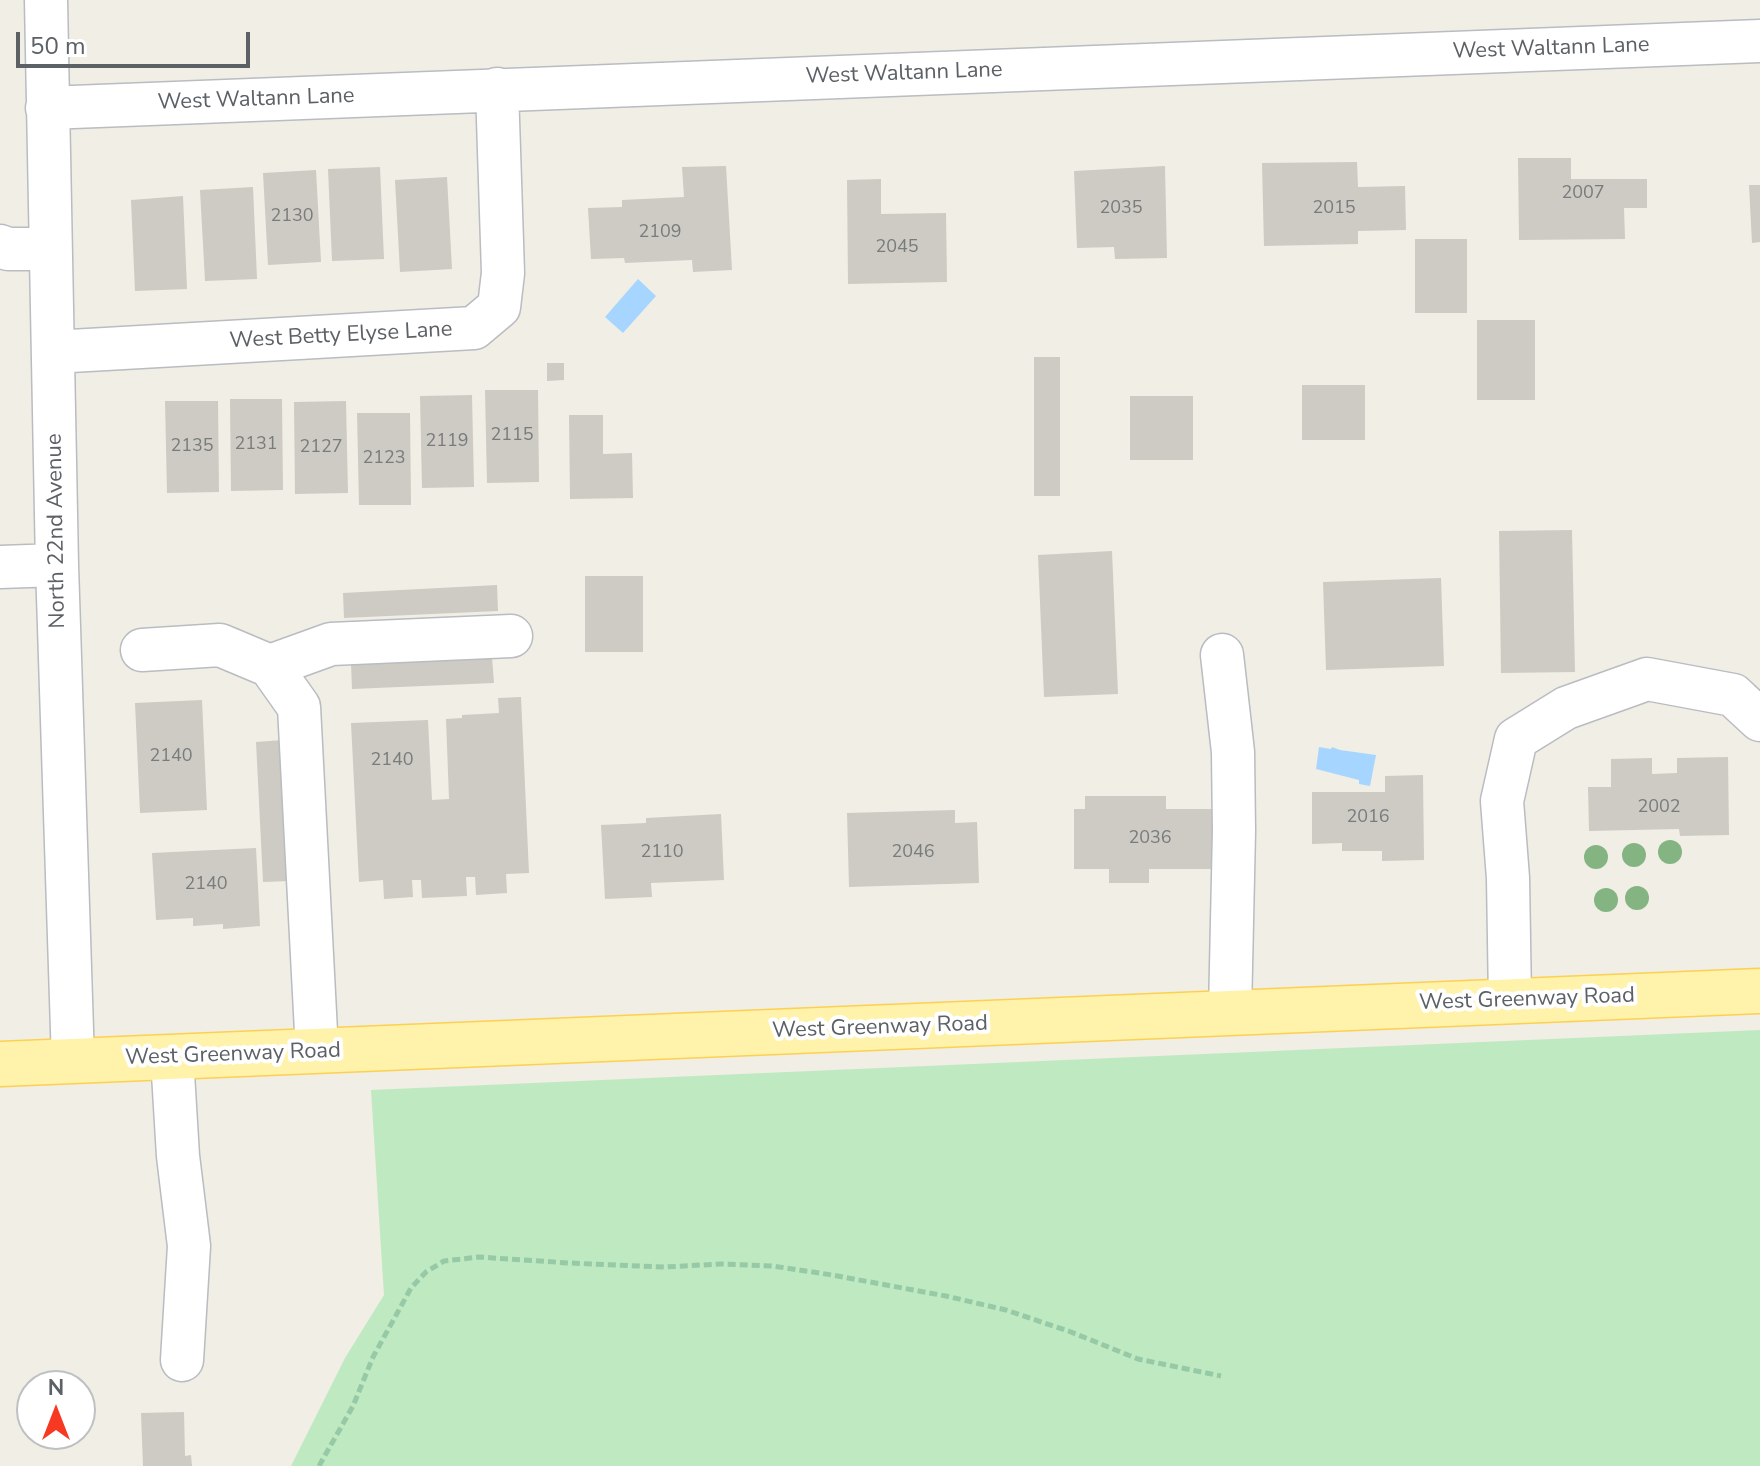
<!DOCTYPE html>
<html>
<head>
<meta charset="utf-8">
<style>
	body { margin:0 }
	#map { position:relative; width:1760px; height:1466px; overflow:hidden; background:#f0eee5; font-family:"Nunito Sans",sans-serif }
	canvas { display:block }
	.north { position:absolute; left:16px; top:1370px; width:80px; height:80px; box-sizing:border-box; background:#fff; border:2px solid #bec0c2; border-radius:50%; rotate:0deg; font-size:22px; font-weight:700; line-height:32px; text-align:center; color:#5c6166 }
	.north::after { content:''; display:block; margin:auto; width:28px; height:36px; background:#f73823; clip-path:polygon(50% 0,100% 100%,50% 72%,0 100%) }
	.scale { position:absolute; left:16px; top:32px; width:234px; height:36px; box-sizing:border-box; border:4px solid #5c6166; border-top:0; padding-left:10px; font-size:24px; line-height:28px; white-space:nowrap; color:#5c6166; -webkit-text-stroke:6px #fff; paint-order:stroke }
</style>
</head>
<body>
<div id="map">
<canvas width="1760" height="1466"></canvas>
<div class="north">N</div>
<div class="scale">50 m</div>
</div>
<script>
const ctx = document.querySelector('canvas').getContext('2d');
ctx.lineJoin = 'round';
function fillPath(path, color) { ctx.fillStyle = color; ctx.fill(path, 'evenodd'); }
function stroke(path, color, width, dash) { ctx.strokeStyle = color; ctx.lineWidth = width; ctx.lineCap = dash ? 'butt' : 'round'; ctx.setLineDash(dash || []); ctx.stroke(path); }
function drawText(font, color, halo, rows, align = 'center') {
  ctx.font = font + ' "Nunito Sans",sans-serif'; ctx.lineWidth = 8; ctx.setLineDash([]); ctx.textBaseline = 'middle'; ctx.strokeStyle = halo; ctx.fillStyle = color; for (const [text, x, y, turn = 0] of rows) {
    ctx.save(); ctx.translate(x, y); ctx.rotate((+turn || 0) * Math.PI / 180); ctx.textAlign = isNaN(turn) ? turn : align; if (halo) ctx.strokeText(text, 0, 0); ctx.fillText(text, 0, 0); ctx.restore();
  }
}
fillPath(new Path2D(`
	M1760 1030V1466H291L345 1358 384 1295 371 1090Z`), '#bfe9c0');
fillPath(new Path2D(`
	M638 279 656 296 623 333 605 317Z
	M1319 747 1331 749 1332 747 1340 750 1376 755 1370 786 1359 784V780L1316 769Z`), '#a6d6ff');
fillPath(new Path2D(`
	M1518 158H1571V179H1647V208H1624L1625 239 1519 240Z
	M1357 162 1358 187 1405 186 1406 230 1358 231V244L1264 246 1262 163Z
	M726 166 732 270 693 272 692 260 625 263 624 258 591 259 588 208 622 207V200L684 197 682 167Z
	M1165 166 1167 258 1115 259 1114 247 1077 248 1074 171Z
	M380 167 384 259 332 261 328 169Z
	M316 170 321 262 268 265 263 173Z
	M447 177 452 269 400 272 395 180Z
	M881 179V214L946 213 947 282 848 284 847 180Z
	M1749 185H1760V242L1752 243Z
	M253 187 257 279 205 281 200 190Z
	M183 196 187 289 135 291 131 200Z
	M1415 239H1467V313H1415Z
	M1477 320H1535V400H1477Z
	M1034 357H1060V496H1034Z
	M547 363H564V380L547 381Z
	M1302 385H1365V440H1302Z
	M485 390H538L539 482 487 483Z
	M472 395 474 487 422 488 420 396Z
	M1130 396H1193V460H1130Z
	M230 399H282L283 490 231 491Z
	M165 401H218L219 492 167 493Z
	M346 401 348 493 295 494 294 402Z
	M357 413H410L411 505H359Z
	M569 415H603V454L632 453 633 498 570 499Z
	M1572 530 1575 672 1501 673 1499 531Z
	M1112 551 1118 694 1044 697 1038 555Z
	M585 576H643V652H585Z
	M1441 578 1444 666 1326 670 1323 582Z
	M497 585 498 611 344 618 343 593Z
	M492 657 494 683 352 689 351 664Z
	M521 697 529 873 506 874 507 893 476 895 475 877H466L467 896 422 898 421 880H412L413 897 384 899 383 880 359 882 351 723 428 720 432 800 449 799 446 719 462 718V715L499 713 498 698Z
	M202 700 207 810 140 813 135 703Z
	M283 740 290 881 263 882 256 742Z
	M1728 757 1729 835 1680 836 1679 829 1589 831 1588 787H1611V759L1652 758V774L1677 773V758Z
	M1423 775 1424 860 1382 861V851H1342V843L1312 844V792H1385V776Z
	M1085 796H1166V809H1225V869H1149V883H1109V869H1074V809H1085Z
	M955 810V823L977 822 979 883 849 887 847 813Z
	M721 814 724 880 651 883 652 897 605 899 601 825 646 823V818Z
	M256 848 260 926 223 929V924L193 926V918L156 920 152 853Z
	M184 1412 185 1456 191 1455 192 1466H143L141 1413Z`), '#cdcbc3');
const minor = new Path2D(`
	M46 0 57 565 73 1061
	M47 108 1760 41
	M0 246 8 249H50
	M53 352 474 328 499 307 503 273 497 89
	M0 567 57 565
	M142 650 220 645 270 666
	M1222 655 1233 752 1234 831 1230 1012
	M1510 1001 1508 878 1502 801 1516 739 1566 708 1647 679 1733 695 1760 720
	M317 1051 299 707 270 666 331 644 511 636
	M172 1057 178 1156 189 1246 182 1360`);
const major = new Path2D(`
	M0 1064 1760 991`);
stroke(minor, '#b9bcc1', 45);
stroke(major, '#fdd051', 47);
stroke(new Path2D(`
	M319 1466 353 1406 373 1357 411 1288 426 1272 444 1261 479 1257 569 1263 664 1267 721 1264 773 1266 832 1275 946 1296 1006 1310 1071 1332 1138 1359 1221 1376`), '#96c9a6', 5, [8, 4]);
stroke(minor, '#fff', 42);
stroke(major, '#fff3ab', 44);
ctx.fillStyle = '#85b483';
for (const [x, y] of [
	[1670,852],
	[1634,855],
	[1596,857],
	[1637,898],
	[1606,900]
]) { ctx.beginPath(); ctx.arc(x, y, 12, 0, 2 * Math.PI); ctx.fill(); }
drawText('18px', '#787c7d', null, [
	["2007",1583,194],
	["2035",1121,209],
	["2015",1334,209],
	["2130",292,217],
	["2109",660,233],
	["2045",897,248],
	["2115",512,436],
	["2119",447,442],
	["2131",256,445],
	["2135",192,447],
	["2127",321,448],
	["2123",384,459],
	["2140",171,757],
	["2140",392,761],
	["2002",1659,808],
	["2016",1368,818],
	["2036",1150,839],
	["2110",662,853],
	["2046",913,853],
	["2140",206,885]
]);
drawText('22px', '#5c6166', '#fff', [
	["West Waltann Lane",1551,49,-2],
	["West Waltann Lane",904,74,-2],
	["West Waltann Lane",256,100,-2],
	["West Betty Elyse Lane",341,336,-3],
	["North 22nd Avenue",57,531,-91],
	["West Greenway Road",1527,1000,-2],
	["West Greenway Road",880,1028,-2],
	["West Greenway Road",233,1055,-2]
]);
</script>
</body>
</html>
